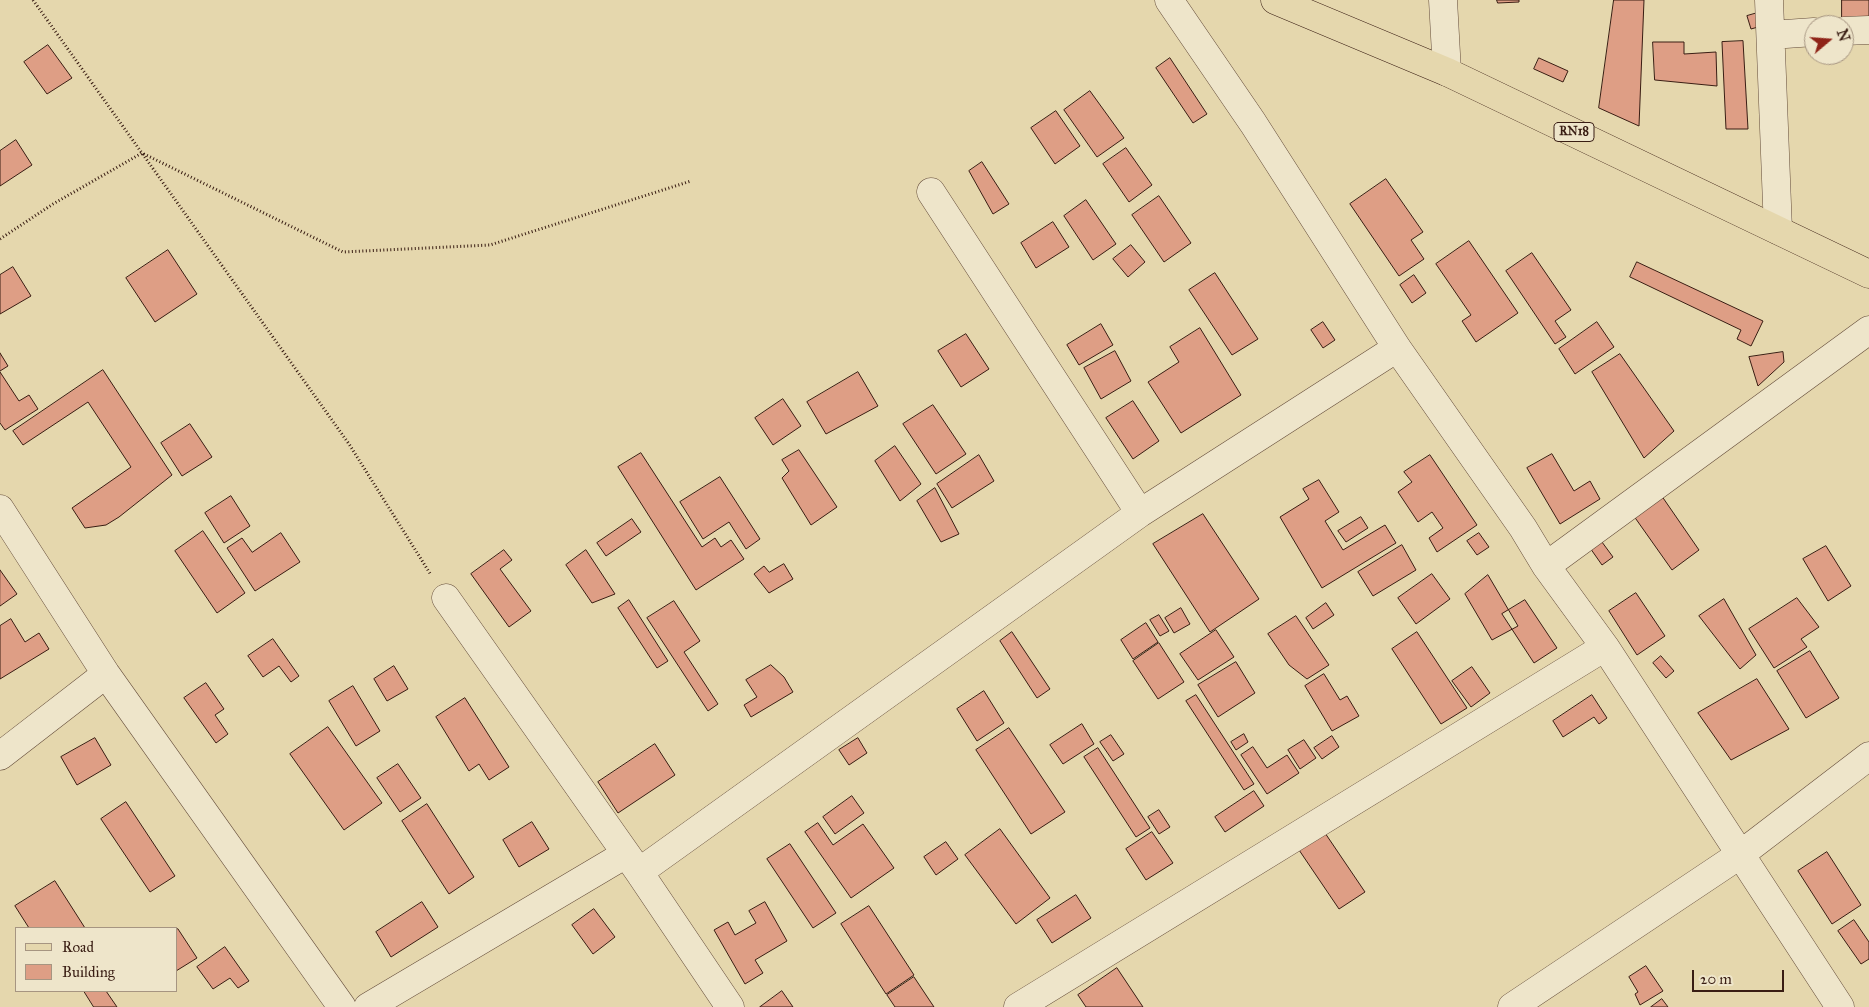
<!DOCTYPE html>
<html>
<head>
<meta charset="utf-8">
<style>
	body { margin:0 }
	#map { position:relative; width:1869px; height:1007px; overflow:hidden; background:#e5d7ad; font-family:"IM FELL Great Primer",serif }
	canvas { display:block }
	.legend { position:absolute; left:15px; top:927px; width:162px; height:65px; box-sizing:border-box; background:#eee5ca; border:1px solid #a69581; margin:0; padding:6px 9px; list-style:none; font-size:15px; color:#391d13 }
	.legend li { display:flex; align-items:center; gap:10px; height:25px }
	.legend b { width:25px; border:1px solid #a69581 }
	.north { position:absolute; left:1804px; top:15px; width:50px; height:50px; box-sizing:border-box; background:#eee5ca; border:1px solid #a69581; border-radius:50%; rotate:72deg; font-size:14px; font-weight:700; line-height:20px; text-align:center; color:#391d13 }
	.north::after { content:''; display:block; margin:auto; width:18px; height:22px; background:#8f2418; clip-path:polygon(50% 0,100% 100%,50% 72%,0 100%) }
	.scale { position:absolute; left:1692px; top:970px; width:92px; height:22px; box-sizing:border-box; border:2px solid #391d13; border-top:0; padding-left:6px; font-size:15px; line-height:18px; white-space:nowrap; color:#391d13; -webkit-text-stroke:4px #eee5ca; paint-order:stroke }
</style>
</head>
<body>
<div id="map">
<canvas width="1869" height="1007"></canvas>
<ul class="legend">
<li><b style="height:6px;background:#e5d7ad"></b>Road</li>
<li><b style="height:14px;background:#de9e85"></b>Building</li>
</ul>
<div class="north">N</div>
<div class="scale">20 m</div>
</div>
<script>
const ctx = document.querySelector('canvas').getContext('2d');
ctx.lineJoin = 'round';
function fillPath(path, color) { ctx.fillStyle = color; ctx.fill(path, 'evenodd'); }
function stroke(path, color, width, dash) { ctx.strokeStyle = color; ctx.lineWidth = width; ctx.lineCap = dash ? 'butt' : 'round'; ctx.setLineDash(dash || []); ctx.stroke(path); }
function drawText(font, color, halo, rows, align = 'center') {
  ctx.font = font + ' "IM FELL Great Primer",serif'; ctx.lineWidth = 5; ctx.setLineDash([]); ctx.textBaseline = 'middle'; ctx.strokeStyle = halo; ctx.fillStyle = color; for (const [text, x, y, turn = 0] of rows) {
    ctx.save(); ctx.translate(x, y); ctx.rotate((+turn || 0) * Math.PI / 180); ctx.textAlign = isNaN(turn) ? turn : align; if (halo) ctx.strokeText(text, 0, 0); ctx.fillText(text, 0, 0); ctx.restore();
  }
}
const building = new Path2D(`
	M1497 0H1519V2L1498 3Z
	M1614 0H1644L1639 126 1599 108Z
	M1842 0H1869V24H1842Z
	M1761 12 1765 25 1751 29 1747 16Z
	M1743 41 1748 129H1726L1722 42Z
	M1653 42H1684V54L1716 52 1717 86 1655 80Z
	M48 45 72 78 47 94 24 62Z
	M1170 58 1207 114 1193 123 1156 68Z
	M1539 58 1568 71 1563 82 1534 69Z
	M1090 91 1124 138 1097 157 1064 110Z
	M1056 111 1080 146 1055 164 1031 128Z
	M16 140 32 165 0 186V151Z
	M1126 148 1152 185 1129 202 1103 164Z
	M982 162 1009 204 993 214 969 171Z
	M1386 179 1423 232 1411 240 1424 259 1399 276 1350 204Z
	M1159 196 1191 243 1164 262 1132 215Z
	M1086 200 1116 244 1093 260 1064 216Z
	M1053 222 1069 247 1036 268 1021 243Z
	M1469 241 1518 313 1476 342 1462 321 1471 315 1436 264Z
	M1131 245 1145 262 1128 277 1113 259Z
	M168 250 197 294 155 322 126 278Z
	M1532 253 1571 310 1555 321 1566 337 1555 344 1506 271Z
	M1637 262 1763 321 1751 346 1737 339 1741 330 1630 277Z
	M13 267 31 296 0 314V275Z
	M1215 273 1258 339 1232 355 1189 290Z
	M1414 275 1426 293 1412 303 1400 285Z
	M1323 322 1335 340 1323 348 1311 330Z
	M1597 322 1614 347 1575 374 1559 349Z
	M1101 324 1113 345 1079 365 1067 345Z
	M1200 328 1241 395 1181 433 1148 382 1179 362 1170 347Z
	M966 334 989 369 961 387 938 351Z
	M1115 351 1131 381 1101 399 1084 368Z
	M1783 352 1784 362 1758 386 1749 357Z
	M0 353 8 366 0 371Z
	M1620 354 1674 431 1644 458 1592 372Z
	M103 370 172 475 119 517 106 525 85 528 72 508 131 467 88 402 23 445 13 431Z
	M0 372 19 401 29 395 38 409 5 430 0 423Z
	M858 372 878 406 826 434 807 402Z
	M783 399 801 426 773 445 755 418Z
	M1133 401 1159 441 1133 459 1106 418Z
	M933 405 966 454 936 474 903 424Z
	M190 424 212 457 182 476 161 443Z
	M895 446 921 484 900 501 875 461Z
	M799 450 837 507 811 525 782 478 789 471 782 460Z
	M641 453 702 547 715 538 721 547 731 540 744 559 696 590 618 467Z
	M1552 454 1574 491 1590 481 1600 499 1560 524 1527 468Z
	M979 455 994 481 952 508 937 484Z
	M1430 455 1477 525 1437 552 1429 538 1443 528 1432 512 1418 522 1398 492 1412 482 1404 472Z
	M720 477 760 539 746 549 729 522 703 539 680 502Z
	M1319 480 1339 512 1325 521 1343 550 1385 525 1396 543 1322 588 1280 517 1309 499 1303 489Z
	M935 488 959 534 941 542 917 501Z
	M1659 492 1699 550 1672 570 1631 512Z
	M231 496 250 526 224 543 205 513Z
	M1203 514 1259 599 1210 632 1153 544Z
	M1361 517 1368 528 1346 542 1338 531Z
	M632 519 641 532 606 556 597 543Z
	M203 531 245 593 217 613 175 551Z
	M281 533 300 562 255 591 227 548 242 538 252 552Z
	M1479 533 1489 547 1477 555 1467 541Z
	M1599 538 1613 557 1602 565 1588 545Z
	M1402 545 1416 570 1373 596 1358 572Z
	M1826 546 1851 586 1828 601 1803 559Z
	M504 550 512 560 500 569 531 611 509 627 471 574Z
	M586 550 615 594 592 603 566 565Z
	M784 564 793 579 769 593 754 574 764 566 769 572Z
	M0 570 17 594 0 606Z
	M1432 574 1450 599 1416 624 1398 598Z
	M1488 575 1518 626 1492 640 1465 594Z
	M1636 593 1665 636 1637 655 1609 611Z
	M1797 598 1819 627 1801 639 1807 647 1774 668 1749 629Z
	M1724 599 1756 655 1740 669 1699 616Z
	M629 600 668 661 657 668 618 608Z
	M1525 600 1557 648 1534 663 1502 614Z
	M674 601 700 641 684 652 718 704 708 711 647 618Z
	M1326 603 1334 615 1313 629 1306 618Z
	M1181 608 1190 624 1174 633 1165 618Z
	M1159 615 1169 631 1160 636 1150 620Z
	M1296 616 1329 665 1307 679 1289 665 1268 634Z
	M11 619 25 642 39 633 49 649 0 679V626Z
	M1146 623 1158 642 1133 659 1121 640Z
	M1216 630 1234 657 1198 680 1180 654Z
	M1012 632 1050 689 1037 698 1000 641Z
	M1417 632 1467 708 1441 724 1392 649Z
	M273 639 299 676 291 682 279 666 263 677 248 656Z
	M1159 643 1184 682 1158 699 1133 661Z
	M1810 651 1839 698 1806 718 1777 671Z
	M1661 656 1674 671 1666 678 1653 663Z
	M1236 662 1255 693 1218 717 1198 685Z
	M771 665 784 677 793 692 751 717 744 705 757 697 746 680Z
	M394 666 408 689 387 701 374 679Z
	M1472 667 1490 693 1471 707 1452 681Z
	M1324 674 1340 700 1347 696 1359 716 1332 731 1305 686Z
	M1757 679 1789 729 1731 760 1698 713Z
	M206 683 224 709 215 715 228 734 216 743 184 698Z
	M353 686 380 731 356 746 329 701Z
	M984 691 1004 723 977 741 957 709Z
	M1196 695 1254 784 1244 790 1186 701Z
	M1592 695 1607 718 1599 724 1594 717 1563 737 1553 721Z
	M465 698 509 767 489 780 479 764 469 771 436 717Z
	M1082 724 1094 744 1063 764 1050 745Z
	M328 727 382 803 344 830 290 754Z
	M1009 728 1065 812 1031 834 976 750Z
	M1244 734 1248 742 1236 750 1231 742Z
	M1111 735 1124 754 1113 761 1100 742Z
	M1332 736 1339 747 1322 759 1314 748Z
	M95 738 111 765 77 785 61 757Z
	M858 738 867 753 849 765 839 750Z
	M1304 740 1316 758 1300 769 1288 750Z
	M655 744 675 775 618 813 598 782Z
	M1253 747 1267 768 1287 755 1299 773 1267 794 1241 755Z
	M1098 748 1150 828 1136 837 1084 757Z
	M398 764 421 798 400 812 377 778Z
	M1254 791 1264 806 1225 832 1215 817Z
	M852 796 864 813 835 834 823 817Z
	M126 802 175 876 150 892 101 819Z
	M427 804 474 877 449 894 402 821Z
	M1159 810 1170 827 1159 834 1148 817Z
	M532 822 549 849 519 867 503 840Z
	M818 823 833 845 863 824 894 868 851 898 805 832Z
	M1000 829 1050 898 1016 924 965 855Z
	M1323 830 1365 892 1339 909 1297 847Z
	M1152 832 1173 863 1146 880 1126 849Z
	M946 842 958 859 936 875 924 857Z
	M790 844 836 913 813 928 767 859Z
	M1827 852 1861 905 1832 924 1798 871Z
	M55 881 85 928H29L15 906Z
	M1076 895 1091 918 1052 943 1037 920Z
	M422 902 438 927 391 957 376 932Z
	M765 902 787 941 755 960 763 973 745 984 714 930 728 922 735 935 756 923 749 911Z
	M869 906 914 975 886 994 841 924Z
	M594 909 615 937 593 954 572 925Z
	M1854 920 1869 942V959L1861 964 1838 931Z
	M178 929 197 958 176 971V930Z
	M225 947 249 981 238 988 230 978 213 989 197 967Z
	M1646 966 1663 991 1640 1005 1635 994 1638 992 1629 977Z
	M1117 968 1143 1007H1086L1078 995Z
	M914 977 934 1007H895L887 995Z
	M84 991H106L117 1007H94Z
	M782 991 793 1007H760Z
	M1662 999 1668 1007H1651Z`);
fillPath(building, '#de9e85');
stroke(building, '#391d13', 1);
const street = new Path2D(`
	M1169 0 1253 123 1397 348 1523 528 1546 566 1605 647 1840 1007
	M1443 0 1447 72
	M1769 0 1778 230
	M1844 31 1869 30
	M1771 35 1814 32
	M931 192 1140 513
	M0 509 106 674 342 1007
	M1546 566 1869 330
	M446 598 639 872 730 1007
	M0 756 106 674
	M639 872 1140 513 1397 348
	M368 1007 626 854
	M1018 1007 1605 647
	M1512 1007 1741 854 1869 756`);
const primary = new Path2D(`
	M1275 0 1447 72 1869 274`);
stroke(street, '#644c3a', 29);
stroke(primary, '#391d13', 29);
stroke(new Path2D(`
	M33 0 349 444 431 575
	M0 239 53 204 142 153 343 252 490 245 691 181`), '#391d13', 3, [1, 2.5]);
stroke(street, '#eee5ca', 28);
stroke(primary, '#e5d7ad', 28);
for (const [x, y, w] of [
	[1574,132,40]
]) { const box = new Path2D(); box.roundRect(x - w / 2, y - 9.5, w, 19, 4); ctx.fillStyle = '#eee5ca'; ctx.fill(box); stroke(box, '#391d13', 1); }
drawText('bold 12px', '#391d13', null, [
	["RN18",1574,132]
]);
</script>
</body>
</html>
